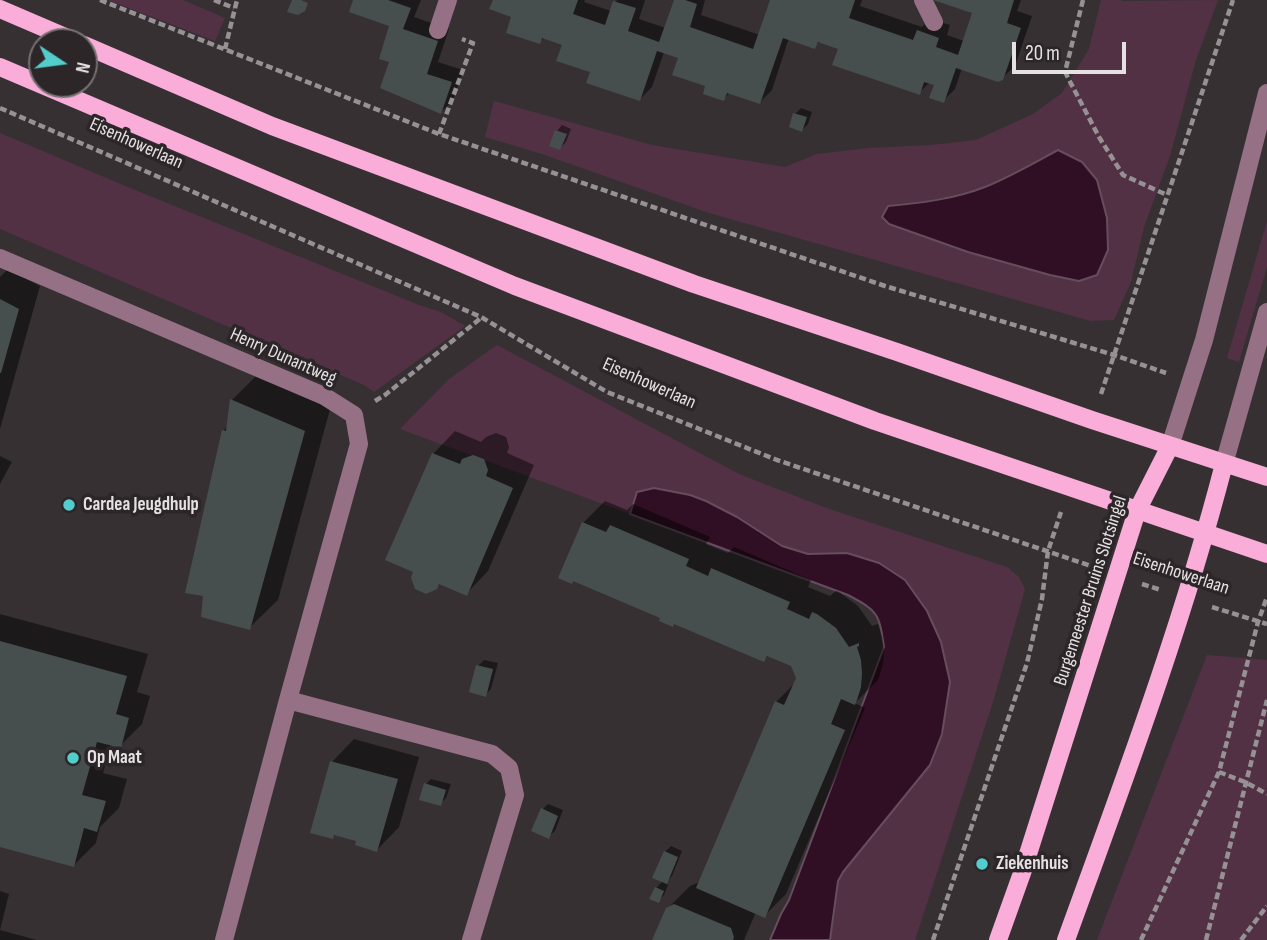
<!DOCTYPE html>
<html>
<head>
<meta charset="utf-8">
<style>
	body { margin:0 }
	#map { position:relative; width:1267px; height:940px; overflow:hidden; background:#363033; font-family:"Sofia Sans Condensed",sans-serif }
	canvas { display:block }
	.north { position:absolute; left:28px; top:28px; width:70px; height:70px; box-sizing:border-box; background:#2c2629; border:2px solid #767173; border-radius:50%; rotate:103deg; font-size:19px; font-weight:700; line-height:28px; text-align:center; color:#e5e1e3 }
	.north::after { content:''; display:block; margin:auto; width:24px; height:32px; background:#53cdcb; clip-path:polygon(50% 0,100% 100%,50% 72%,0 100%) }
	.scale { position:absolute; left:1012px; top:42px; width:114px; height:32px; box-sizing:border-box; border:4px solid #e5e1e3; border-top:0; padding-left:9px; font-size:21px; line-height:24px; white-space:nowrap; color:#e5e1e3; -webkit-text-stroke:5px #2c2629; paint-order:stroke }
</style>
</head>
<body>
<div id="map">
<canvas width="1267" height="940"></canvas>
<div class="north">N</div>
<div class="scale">20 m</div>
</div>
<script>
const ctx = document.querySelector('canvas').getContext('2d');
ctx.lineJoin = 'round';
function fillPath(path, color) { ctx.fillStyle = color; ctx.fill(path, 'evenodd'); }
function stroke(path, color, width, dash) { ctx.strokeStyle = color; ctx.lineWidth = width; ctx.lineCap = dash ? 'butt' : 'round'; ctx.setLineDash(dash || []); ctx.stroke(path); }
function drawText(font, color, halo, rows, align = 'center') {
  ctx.font = font + ' "Sofia Sans Condensed",sans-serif'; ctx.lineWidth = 7; ctx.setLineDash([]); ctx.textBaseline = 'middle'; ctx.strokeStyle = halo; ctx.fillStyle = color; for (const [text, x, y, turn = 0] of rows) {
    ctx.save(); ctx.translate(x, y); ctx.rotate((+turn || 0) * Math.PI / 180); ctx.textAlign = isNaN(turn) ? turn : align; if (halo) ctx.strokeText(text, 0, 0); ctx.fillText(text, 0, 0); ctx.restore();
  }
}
fillPath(new Path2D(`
	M108 0H183L225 18 215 41Z
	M1101 0H1121L1123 1 1218 0 1196 60 1170 156 1144 227 1131 282 1114 320 1091 321 709 213 542 154 485 137 494 101 652 145 785 167 817 154 869 148 931 145 976 140 1033 114 1062 93 1089 49ZM1016 173 1078 281 968 252 889 206 926 202 982 188Z
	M0 133 135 190 419 305 441 312 465 326 374 392 364 385 0 229Z
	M1267 221V267L1239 362 1227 358Z
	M497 345 739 474 829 509 1007 567 1019 577 1025 589 993 702 915 940H830L838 881 950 682 941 642 927 611 879 563 847 553 808 554 782 546 737 517 707 501 637 492 630 514 400 429 449 379Z
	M1207 655 1267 660V940H1097Z`), '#533145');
const water = new Path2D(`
	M1058 150 1082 162 1097 180 1107 218 1108 250 1097 275 1079 281 1050 275 968 252 889 224 882 217 888 206C921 203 954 199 985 187 1010 177 1034 163 1058 150Z
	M654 488 690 495 706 501 737 517 782 546 808 554 847 553 879 563 905 580 927 611 941 642 950 682 942 734 930 765 843 872 838 881 830 940H770L781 914 789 900 884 647C879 613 878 611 848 595L630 514 637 492Z`);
fillPath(water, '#300e23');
stroke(water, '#664d5d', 2);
fillPath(new Path2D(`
	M355 0H421L414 17 449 29 438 62 463 70 453 100 441 112 391 61 392 25Z
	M495 0H585L584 2 611 11 617 0H645L639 19 666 28 676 0H705L701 15 760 35 772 0H862L860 6 922 27 930 19 950 25 947 35 964 41 975 11 938 0H1021L1017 11 1032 16 1015 66 1002 78 962 68 955 89 943 101 936 84 930 82 919 93 840 48 820 41 814 47 789 38 772 90 760 102 730 92 724 99 680 57 664 52 652 87 640 99 592 71 564 44 545 37 539 42 513 16Z
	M801 108 812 112 808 124 802 130 795 114Z
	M562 125 571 129 566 142 560 148 557 131Z
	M8 269 40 286 0 429V277Z
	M260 372 332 402 278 600 249 628 205 595 223 431 228 426 232 400Z
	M455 431 481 442 486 437 496 433 506 437 509 447 507 453 534 465 488 571 466 594 441 582 436 588 433 454Z
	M0 456 12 462 0 484Z
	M605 501 627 510 633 504 710 537 706 544 728 553 734 547 811 580 808 587 830 596 836 591 839 592 858 606 872 626 878 624 882 637 884 650 883 664 879 677 877 681 855 703 865 708 786 894 764 916 756 912 744 940H654L667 909 690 886 697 883 699 884 776 702 796 682 798 678 792 664 769 655 764 660 675 623 673 625 663 617 583 523Z
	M0 614 148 654 137 692 150 696 142 724 120 746 111 744 103 773 127 779 119 808 100 827 96 843 74 865 0 845Z
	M484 660 498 663 491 689 485 695 478 666Z
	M354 739 419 757 399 827 377 850 358 840 336 834 333 837 332 762Z
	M431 779 451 784 446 798 440 804 426 784Z
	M548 804 563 810 555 831 549 836 543 809Z
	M671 846 682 851 672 876 665 883 668 885 664 895 658 901 656 888 663 881 665 852Z
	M0 891 9 894 0 930 37 940H0Z`), '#0007');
fillPath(new Path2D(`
	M292 0H301L308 3 305 11 298 15 287 12Z
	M353 0H388L411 8 403 29 438 41 427 74 452 82 441 114 380 88 389 62 379 59 389 26 349 12Z
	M493 0H578L573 14 605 25 613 1 636 8 628 31 659 42 674 0H685L697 4 690 27 753 49 770 0H855L849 18 913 40 917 30 939 38 936 47 958 55 972 13 933 0H1014L1007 23 1021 28 1003 80 998 82 956 68 944 103 929 98 934 85 924 82 920 95 832 65 838 49 818 42 815 49 783 38 760 104 727 93 724 101 703 94 705 86 672 75 678 58 657 51 640 101 586 83 590 72 556 61 562 45 542 38 540 44 506 33 511 17 489 9Z
	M793 113 807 117 802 132 789 127Z
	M555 130 567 134 560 150 549 146Z
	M0 299 19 309 1 373H0Z
	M230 399 305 431 250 630 201 617 203 596 185 593 222 430 226 431Z
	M432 453 460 464 462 459 473 455 484 459 488 470 486 476 513 488 467 596 439 584 437 589 426 594 415 589 411 578 413 572 385 560Z
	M582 522 606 532 610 525 689 559 686 566 708 576 711 568 790 602 787 609 809 619 812 612 817 614 836 628 849 647 859 643V646L857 647 861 660 862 674 861 687 857 700 855 705 841 699 831 724 845 730 765 918 696 888 775 701 784 705 796 678 791 666 767 656 764 662 674 624 673 627 659 621 660 618 573 581 572 584 558 578Z
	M0 641 127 676 116 714 129 718 121 748 97 742 82 795 106 801 97 832 84 828 74 867 0 847Z
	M476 665 493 669 486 697 469 692Z
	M330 761 398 779 377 852 355 845 356 841 334 835 333 839 310 833Z
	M424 783 446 790 441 806 419 800Z
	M541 808 558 816 549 839 531 831Z
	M664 851 678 857 667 884 652 878Z
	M655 887 664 891 659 903 649 899Z
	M674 904 731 928 734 937 733 940H652L666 908Z`), '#474f4e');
stroke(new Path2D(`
	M100 0 439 134 885 286 1114 355 1166 373
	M214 0 234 8
	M1083 0 1065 72 1099 137 1123 175 1167 195
	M225 49 237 0
	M0 108 481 317 607 392 777 460 1091 566
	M439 134 473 43 462 39
	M1101 394 1233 0
	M375 401 385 395 481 318
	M1142 584 1161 590
	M1212 607 1267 624
	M1219 772 1245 782 1267 794
	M933 940 1027 663 1042 599 1048 551 1061 512
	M1141 940 1219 772 1258 622 1267 597
	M1206 940 1267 700
	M1241 940 1267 906`), '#969194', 4.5, [7, 3.5]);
stroke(new Path2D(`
	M923 0 934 22
	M438 30 448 0
	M0 258 324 396 354 415 359 444 288 700 224 940
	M1170 446 1204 340 1267 93
	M1224 464 1267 312
	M288 700 492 754 509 768 515 795 471 940`), '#967185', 18);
stroke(new Path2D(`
	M0 9 77 42
	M84 45 272 126 694 284 897 352 1092 420 1267 477
	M0 67 515 286 875 421 1267 554
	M998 940 1022 873 1137 511 1170 446
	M1066 940C1123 783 1182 626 1224 464`), '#f9add8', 18);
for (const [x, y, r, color] of [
	[69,505,7,"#53cdcb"],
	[73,758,7,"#53cdcb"],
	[982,864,7,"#53cdcb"]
]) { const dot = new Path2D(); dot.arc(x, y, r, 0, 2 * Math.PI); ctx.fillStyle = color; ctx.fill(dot); stroke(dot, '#2c2629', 2.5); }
drawText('19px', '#e5e1e3', '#2c2629', [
	["Eisenhowerlaan",136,144,24],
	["Henry Dunantweg",283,357,24],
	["Eisenhowerlaan",649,384,24],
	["Eisenhowerlaan",1181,574,18],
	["Burgemeester Bruins Slotsingel",1091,591,-72]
]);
drawText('bold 19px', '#e5e1e3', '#2c2629', [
	["Cardea Jeugdhulp",83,505],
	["Op Maat",87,758],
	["Ziekenhuis",996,864]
], 'left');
</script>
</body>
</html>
